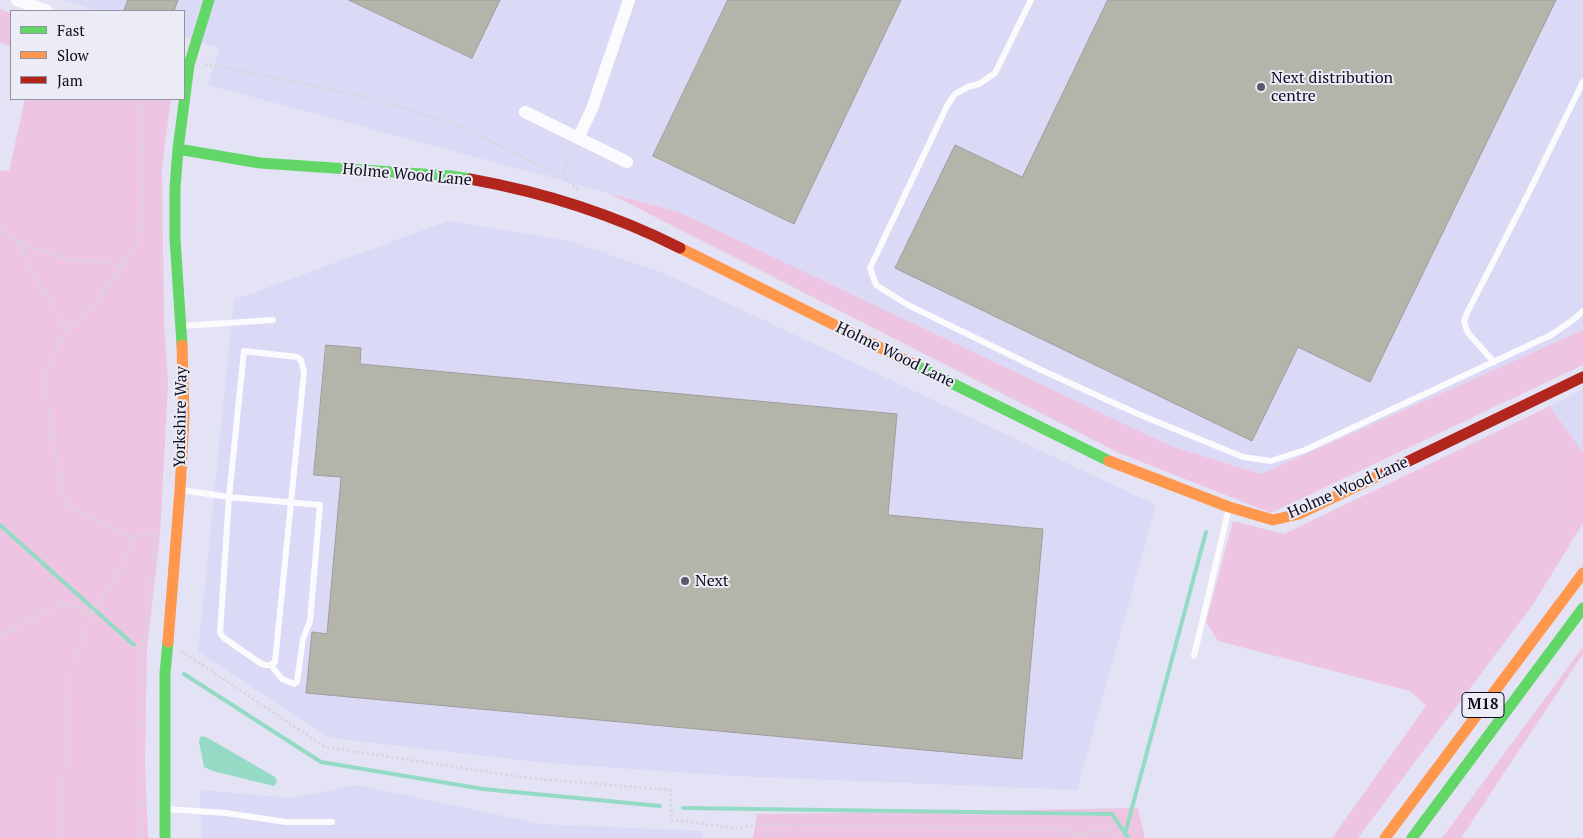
<!DOCTYPE html>
<html>
<head>
<meta charset="utf-8">
<style>
	body { margin:0 }
	#map { position:relative; width:1583px; height:838px; overflow:hidden; background:#e4e3f5; font-family:"PT Serif",serif }
	canvas { display:block }
	.legend { position:absolute; left:10px; top:10px; width:175px; height:90px; box-sizing:border-box; background:#ececf6; border:1px solid #9392a0; margin:0; padding:6px 9px; list-style:none; font-size:15px; color:#0e0c1e }
	.legend li { display:flex; align-items:center; gap:10px; height:25px }
	.legend b { width:25px; border:1px solid #9392a0 }
</style>
</head>
<body>
<div id="map">
<canvas width="1583" height="838"></canvas>
<ul class="legend">
<li><b style="height:6px;background:#63d668"></b>Fast</li>
<li><b style="height:6px;background:#ff974d"></b>Slow</li>
<li><b style="height:6px;background:#b3261e"></b>Jam</li>
</ul>
</div>
<script>
const ctx = document.querySelector('canvas').getContext('2d');
ctx.lineJoin = 'round';
function fillPath(path, color) { ctx.fillStyle = color; ctx.fill(path, 'evenodd'); }
function stroke(path, color, width, dash) { ctx.strokeStyle = color; ctx.lineWidth = width; ctx.lineCap = dash ? 'butt' : 'round'; ctx.setLineDash(dash || []); ctx.stroke(path); }
function drawText(font, color, halo, rows, align = 'center') {
  ctx.font = font + ' "PT Serif",serif'; ctx.lineWidth = 4; ctx.setLineDash([]); ctx.textBaseline = 'middle'; ctx.strokeStyle = halo; ctx.fillStyle = color; for (const [text, x, y, turn = 0] of rows) {
    ctx.save(); ctx.translate(x, y); ctx.rotate((+turn || 0) * Math.PI / 180); ctx.textAlign = isNaN(turn) ? turn : align; if (halo) ctx.strokeText(text, 0, 0); ctx.fillText(text, 0, 0); ctx.restore();
  }
}
fillPath(new Path2D(`
	M61 0H1583V330L1261 474 1171 446 679 212 208 85 220 48 184 37V11H98Z
	M448 221 569 241 666 274 1156 505 1077 790 733 776 546 763 330 738 198 652 234 300Z
	M1583 389V453L1550 406Z
	M357 785 541 824 702 831V838H201L200 790 291 798Z`), '#dbdaf6');
fillPath(new Path2D(`
	M0 9 11 13V47L0 42Z
	M25 99H171L162 168 164 320 168 384 160 536 147 648 145 761 148 838H0V170L9 171Z
	M608 193 679 212 1171 446 1261 474 1583 330V365L1271 513 1119 453Z
	M1550 406 1583 453V523L1534 603 1358 838H1332L1426 706 1410 691 1218 641 1206 622 1233 521 1284 534Z
	M1583 647V654L1461 838H1442Z
	M1138 808 1145 838H753L757 814Z`), '#edc5e2');
fillPath(new Path2D(`
	M201 736 208 738 275 777 277 782 274 786 213 771 204 767 199 741Z`), '#95dac5');
stroke(new Path2D(`
	M0 525 134 645
	M184 674 321 762 483 789 660 806
	M683 808 1112 814 1128 838
	M1125 834 1206 532`), '#95dac5', 4);
const building = new Path2D(`
	M128 0H178L174 11H124Z
	M349 0H500L472 58Z
	M728 0H901L794 224 653 156Z
	M1108 0H1556L1370 382 1298 347 1252 441 895 268 955 145 1022 177Z
	M326 345 361 348 360 364 897 414 888 515 1043 529 1022 759 306 693 312 632 327 634 341 477 314 475Z`);
fillPath(building, '#b5b4ab');
stroke(building, '#9e9d9b', 1);
stroke(new Path2D(`
	M205 64 359 95 455 124 562 176 580 191
	M562 176 573 149
	M0 228 17 242 65 331
	M18 243 68 259 122 265
	M133 538 74 510 63 496 49 416 46 369 65 331 95 304 137 244 143 204 142 99
	M0 636 63 603 77 607 91 614
	M181 651 325 747 528 778 670 790 672 820 737 828 767 824 1059 829 1078 834 1077 838
	M767 825 768 838
	M1078 834C1090 832 1109 826 1117 838
	M60 838 70 673 91 614 114 581 133 538 142 535 162 534
	M142 838 138 761 142 652 156 534`), '#d5d5da', 2.5, [2.5, 2.5]);
stroke(new Path2D(`
	M1031 0 995 73 979 84 968 87 955 94 947 106 870 268 876 285 908 305 1039 369 1138 414 1243 457 1271 461 1305 450 1551 335 1573 320 1583 311
	M182 326 273 320
	M244 351 297 357 301 360 304 372 275 662C269 666 266 666 260 663L224 638 220 633 229 497Z
	M1494 362 1468 333 1464 322 1467 313 1529 192 1583 82
	M181 490 229 497 320 505 310 621 303 639 297 682 294 684 282 679 271 665
	M1194 656 1229 508
	M165 809 226 813 286 822H332`), '#fbfbfe', 6);
stroke(new Path2D(`
	M17 0 47 11
	M525 112 627 162
	M578 138 592 109 629 0`), '#fbfbfe', 12);
stroke(new Path2D(`
	M178 149 260 163 451 176 470 179
	M182 345 175 239V188L178 149 189 65 209 0
	M913 364 1109 461
	M165 838V673L168 642
	M1412 838 1583 608`), '#63d668', 11);
stroke(new Path2D(`
	M680 248 913 364
	M1109 461 1229 507 1273 520 1299 514 1386 472
	M168 642 180 490 184 416 182 345
	M1385 838 1583 573`), '#ff974d', 11);
stroke(new Path2D(`
	M470 179C542 192 615 215 680 248
	M1386 472 1583 377`), '#b3261e', 11);
for (const [x, y, r, color] of [
	[1261,87,5,"#595769"],
	[685,581,5,"#595769"]
]) { const dot = new Path2D(); dot.arc(x, y, r, 0, 2 * Math.PI); ctx.fillStyle = color; ctx.fill(dot); stroke(dot, '#ececf6', 2); }
for (const [x, y, w] of [
	[1483,705,42]
]) { const box = new Path2D(); box.roundRect(x - w / 2, y - 12.5, w, 25, 4); ctx.fillStyle = '#ececf6'; ctx.fill(box); stroke(box, '#0e0c1e', 1); }
drawText('bold 15px', '#0e0c1e', null, [
	["M18",1483,705]
]);
drawText('16px', '#0e0c1e', '#ececf6', [
	["Next distribution",1271,78],
	["centre",1271,96],
	["Next",695,581]
], 'left');
drawText('16px', '#0e0c1e', '#ececf6', [
	["Holme Wood Lane",407,175,5],
	["Holme Wood Lane",895,355,26],
	["Yorkshire Way",181,417,-89],
	["Holme Wood Lane",1348,488,-24]
]);
</script>
</body>
</html>
